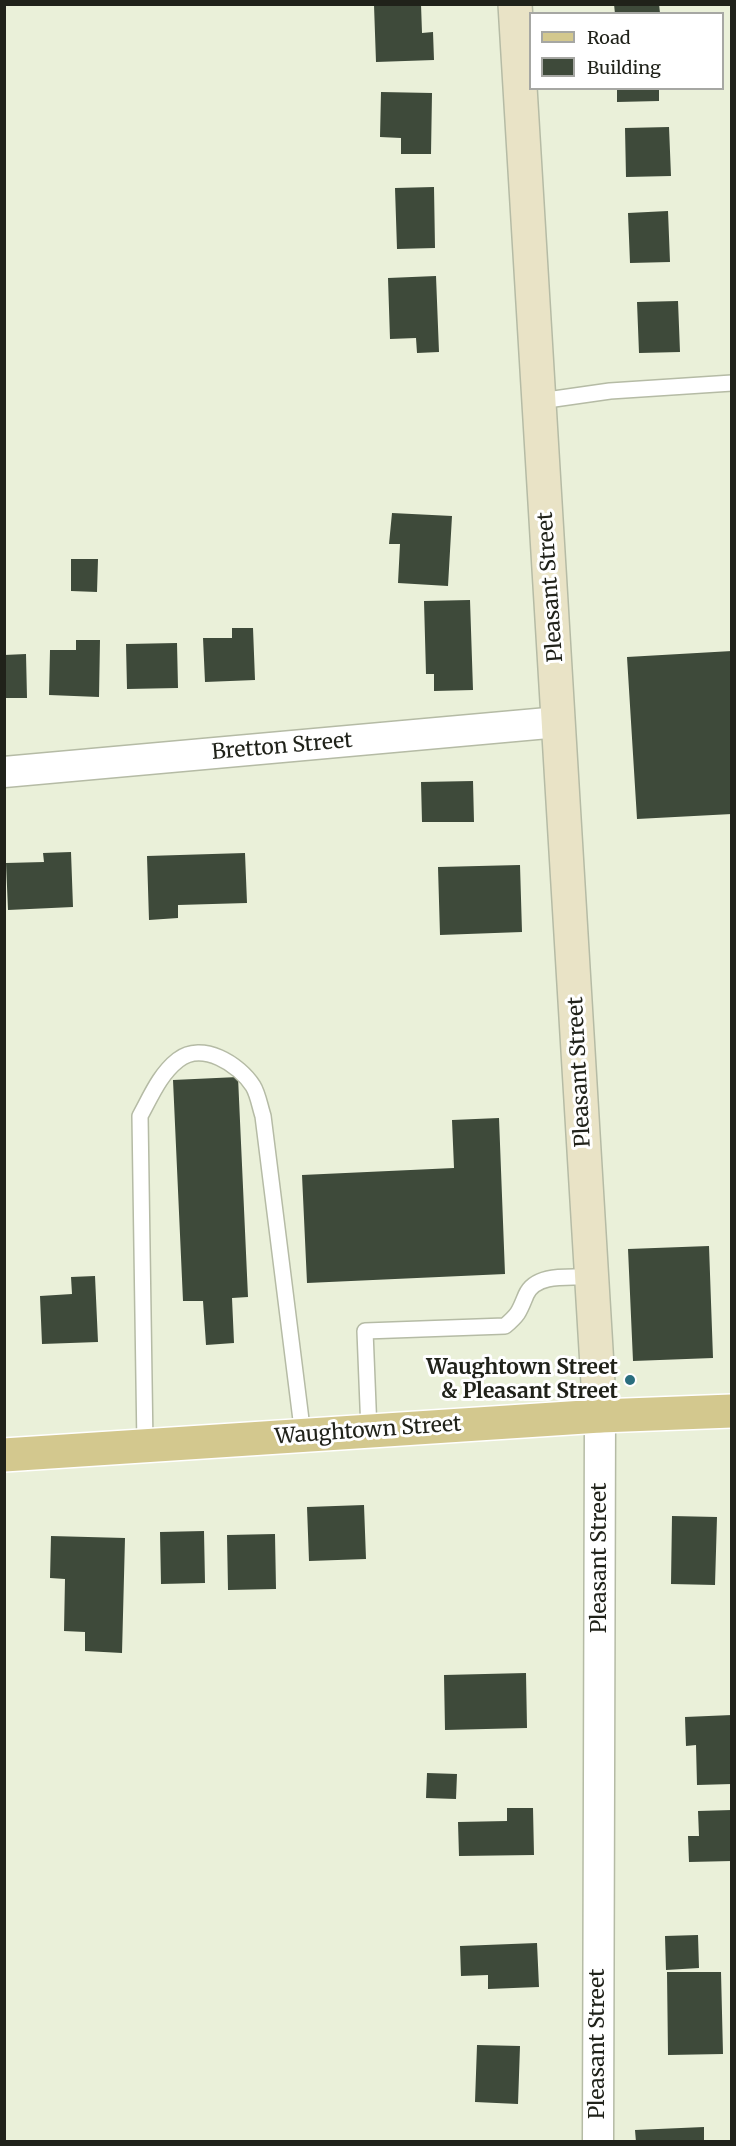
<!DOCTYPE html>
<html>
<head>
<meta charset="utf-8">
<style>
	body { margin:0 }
	#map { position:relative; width:736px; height:2146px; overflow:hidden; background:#eaf0d9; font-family:Merriweather,serif }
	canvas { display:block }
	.frame { position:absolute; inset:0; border:6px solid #20221a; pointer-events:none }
	.legend { position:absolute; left:529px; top:12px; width:195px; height:78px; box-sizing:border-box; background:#fff; border:2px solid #a6a7a3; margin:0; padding:8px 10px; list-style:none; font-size:18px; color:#20221a }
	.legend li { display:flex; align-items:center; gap:12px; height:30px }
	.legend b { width:30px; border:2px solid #a6a7a3 }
</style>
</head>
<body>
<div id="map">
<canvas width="736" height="2146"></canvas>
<div class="frame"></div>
<ul class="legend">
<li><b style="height:8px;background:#d3c88e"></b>Road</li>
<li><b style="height:16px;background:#3e4a3a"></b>Building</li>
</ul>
</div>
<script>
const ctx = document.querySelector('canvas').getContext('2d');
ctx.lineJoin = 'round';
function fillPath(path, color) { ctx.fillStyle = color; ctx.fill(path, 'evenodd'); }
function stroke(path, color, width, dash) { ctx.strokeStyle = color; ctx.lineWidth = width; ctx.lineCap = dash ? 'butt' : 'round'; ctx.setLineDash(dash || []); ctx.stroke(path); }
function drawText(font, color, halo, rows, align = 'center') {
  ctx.font = font + ' Merriweather,serif'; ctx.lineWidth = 6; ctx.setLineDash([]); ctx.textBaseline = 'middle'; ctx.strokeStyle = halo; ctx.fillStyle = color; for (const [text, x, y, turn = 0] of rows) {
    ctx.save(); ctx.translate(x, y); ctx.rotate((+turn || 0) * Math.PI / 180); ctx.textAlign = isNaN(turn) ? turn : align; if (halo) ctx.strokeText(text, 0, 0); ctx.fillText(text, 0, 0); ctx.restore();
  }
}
fillPath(new Path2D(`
	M421 4 422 33 433 32 434 60 376 62 374 5Z
	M614 4H659L660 13 615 14Z
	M617 88H659V101L617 102Z
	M381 92 432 93 431 154H401V138L380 137Z
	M669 127 671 176 626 177 625 128Z
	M434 187 435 248 397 249 395 188Z
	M668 211 670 262 630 263 628 213Z
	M436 276 439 352 417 353 416 338 390 339 388 278Z
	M678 301 680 352 639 353 637 302Z
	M392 513 452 516 448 586 398 583 400 544H389Z
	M71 559H98L97 592 71 591Z
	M470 600 473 690 434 691V674H426L424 601Z
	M232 628H253L255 680 205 682 203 638H232Z
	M76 640H100L99 697 49 695 50 650H76Z
	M177 643 178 688 127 689 126 644Z
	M732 651V814L637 819 627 657Z
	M26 654 27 698H4V655Z
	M473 781 474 822H422L421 782Z
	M71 852 73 907 8 910 6 863 44 862 43 853Z
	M245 853 247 903 178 905V918L149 920 147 856Z
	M520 865 522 932 440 935 438 867Z
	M238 1077 248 1297 232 1298 234 1343 206 1345 203 1301H183L173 1080Z
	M499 1118 505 1274 307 1283 302 1175 454 1168 452 1120Z
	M709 1246 713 1358 633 1361 628 1249Z
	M95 1276 98 1342 42 1344 40 1296 72 1294 71 1277Z
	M364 1505 366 1559 309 1561 307 1507Z
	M672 1516 717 1517 715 1585 671 1584Z
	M204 1531 205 1583 161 1584 160 1532Z
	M275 1534 276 1589 228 1590 227 1535Z
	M51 1536 125 1538 122 1653 85 1651V1632L64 1631 65 1579 50 1578Z
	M526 1673 527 1728 445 1730 444 1675Z
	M732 1715V1784L697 1785 696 1745 686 1746 685 1717Z
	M427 1773 457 1774 456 1799 426 1798Z
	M507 1808H533L534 1855 459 1856 458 1822 507 1821Z
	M732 1810V1861L689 1862 688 1836H699L698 1811Z
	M698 1935 699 1968 666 1970 665 1936Z
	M537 1943 539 1987 488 1989V1975L461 1976 460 1946Z
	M667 1972H721L723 2054 668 2055Z
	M477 2045 520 2046 518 2104 475 2102Z
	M704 2127V2142H636L635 2130Z`), '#3e4a3a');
const lane = new Path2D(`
	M540 401 610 391 732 383
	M369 1431 365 1331 505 1326C519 1314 519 1312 526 1295 536 1272 571 1278 592 1277
	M145 1446 140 1116C151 1096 160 1074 178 1060 202 1041 239 1064 253 1086 258 1094 260 1107 263 1116L303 1436`);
const street = new Path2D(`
	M4 772 559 722
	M598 2142 600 1416`);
const secondary = new Path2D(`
	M515 4 600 1416`);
const primary = new Path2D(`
	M4 1455 600 1416 732 1411`);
stroke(lane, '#b5bba5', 18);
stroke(street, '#b5bba5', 33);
stroke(secondary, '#b5bba5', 36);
stroke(primary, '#fff', 36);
stroke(lane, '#fff', 15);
stroke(street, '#fff', 30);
stroke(secondary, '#e9e3c6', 33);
stroke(primary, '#d3c88e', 33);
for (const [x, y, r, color] of [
	[630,1380,6,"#2a6e7e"]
]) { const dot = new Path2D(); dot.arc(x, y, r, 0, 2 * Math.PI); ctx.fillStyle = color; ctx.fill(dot); stroke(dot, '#fff', 2); }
drawText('21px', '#20221a', '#fff', [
	["Pleasant Street",551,587,-94],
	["Bretton Street",282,747,-5],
	["Pleasant Street",580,1072,-93],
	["Waughtown Street",368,1431,-4],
	["Pleasant Street",600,1558,-90],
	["Pleasant Street",598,2044,-90]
]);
drawText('bold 21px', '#20221a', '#fff', [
	["Waughtown Street",618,1368],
	["& Pleasant Street",618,1392]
], 'right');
</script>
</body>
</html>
